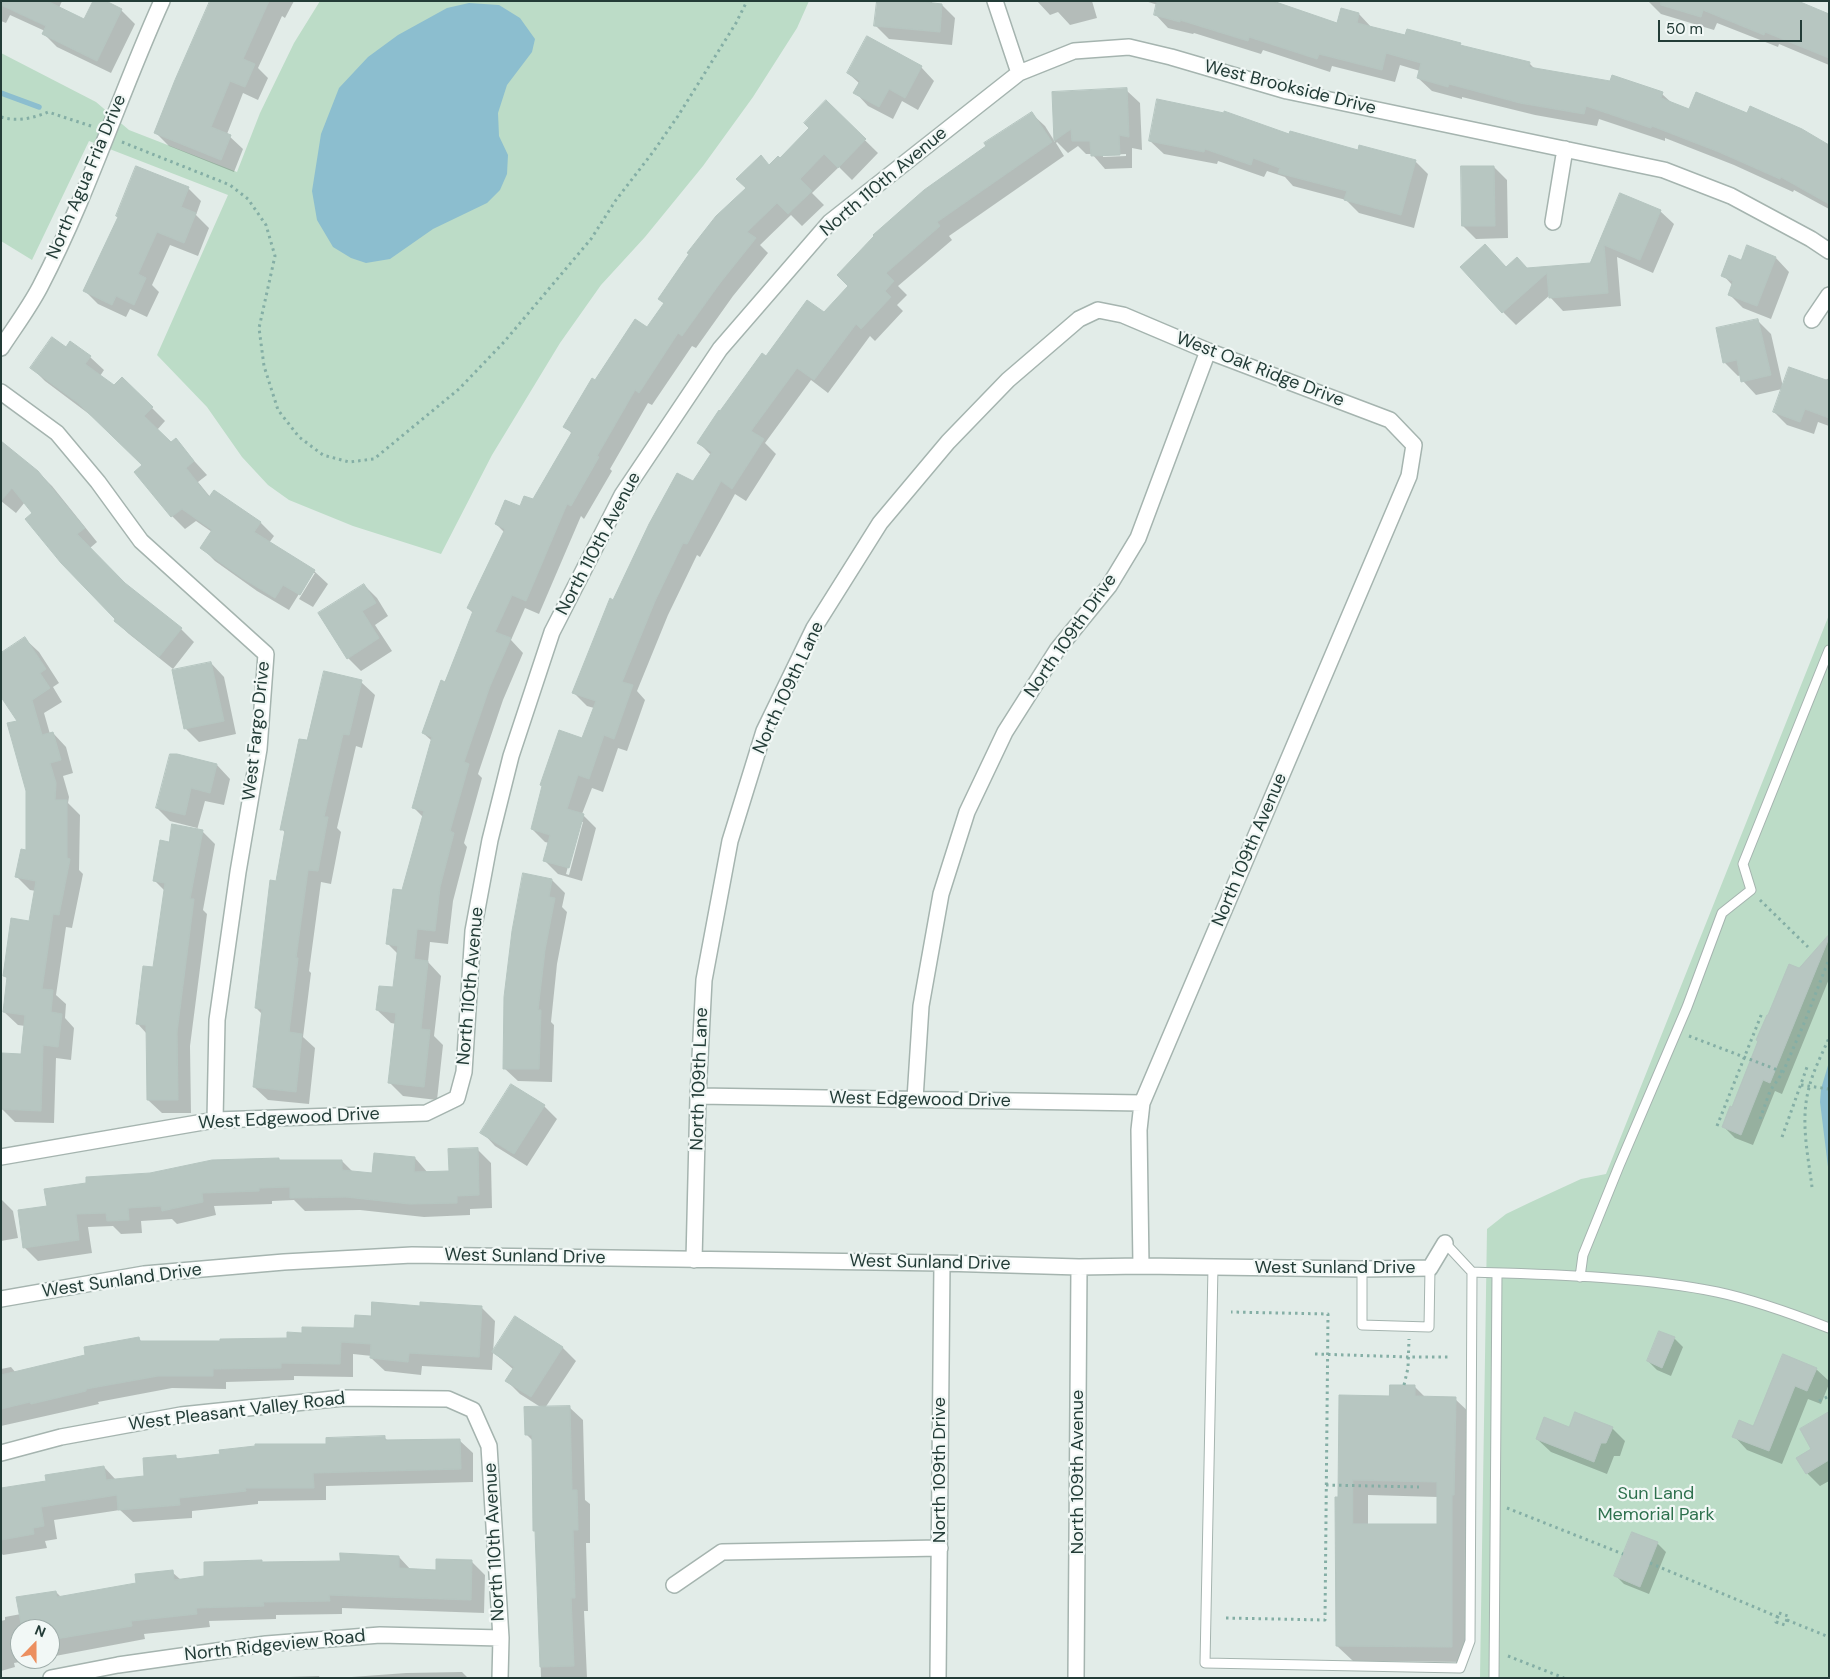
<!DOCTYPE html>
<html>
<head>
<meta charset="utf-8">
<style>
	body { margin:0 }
	#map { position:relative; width:1830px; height:1679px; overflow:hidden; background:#e2ece8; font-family:"DM Sans",sans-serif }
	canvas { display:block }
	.frame { position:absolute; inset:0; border:2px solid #233c37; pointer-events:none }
	.north { position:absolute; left:10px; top:1619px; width:50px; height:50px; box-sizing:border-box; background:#f2f8f6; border:1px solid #9fadaa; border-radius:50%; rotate:22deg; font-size:14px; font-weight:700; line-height:20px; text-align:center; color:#233c37 }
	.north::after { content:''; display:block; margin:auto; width:18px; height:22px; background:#ec8f5f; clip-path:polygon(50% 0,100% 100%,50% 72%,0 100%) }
	.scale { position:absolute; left:1658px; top:20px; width:144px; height:22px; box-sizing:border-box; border:2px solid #233c37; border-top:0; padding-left:6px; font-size:15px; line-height:18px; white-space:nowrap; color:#233c37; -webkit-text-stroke:4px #f2f8f6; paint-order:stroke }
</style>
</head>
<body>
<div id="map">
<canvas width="1830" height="1679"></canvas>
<div class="frame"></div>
<div class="north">N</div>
<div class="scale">50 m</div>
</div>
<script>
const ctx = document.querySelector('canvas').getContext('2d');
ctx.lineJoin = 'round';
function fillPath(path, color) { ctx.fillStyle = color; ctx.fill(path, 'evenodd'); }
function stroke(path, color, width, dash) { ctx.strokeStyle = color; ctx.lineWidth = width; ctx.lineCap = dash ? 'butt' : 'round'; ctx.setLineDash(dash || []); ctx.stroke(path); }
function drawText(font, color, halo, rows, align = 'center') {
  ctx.font = font + ' "DM Sans",sans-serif'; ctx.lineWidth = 4.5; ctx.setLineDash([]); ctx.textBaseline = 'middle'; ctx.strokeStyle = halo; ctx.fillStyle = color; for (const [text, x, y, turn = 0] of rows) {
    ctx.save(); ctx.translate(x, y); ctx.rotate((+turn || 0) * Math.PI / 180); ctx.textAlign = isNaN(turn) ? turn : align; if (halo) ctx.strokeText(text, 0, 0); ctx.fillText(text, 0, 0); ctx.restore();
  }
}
fillPath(new Path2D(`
	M320 1H809L797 28 753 97 703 166 645 237 601 285 560 343 492 455 441 554 353 526 289 500 268 485 242 457 207 407 157 355 228 195 89 141 32 260 1 241V53L96 102 129 130 237 172 260 113 294 43Z
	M1829 615V1678H1480L1487 1229 1506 1214 1531 1202 1581 1179 1606 1174Z`), '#bcdcc7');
fillPath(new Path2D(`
	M469 3 499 5 520 18 535 39 532 52 507 85 498 113 499 136 508 155 507 174 500 190 487 203 433 229 390 259 366 263 351 258 333 247 317 220 312 191 321 134 339 88 368 57 398 35 447 8Z
	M1829 1062V1175L1820 1102 1821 1089Z`), '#8cbecf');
fillPath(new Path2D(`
	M1 1H62L59 8 85 21 103 1 121 10 135 24 111 73 57 47 44 34 45 31 10 15 6 23 1 21Z
	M234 1H294L285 18 282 16 258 68 268 78 258 100 243 93 227 134 243 149 234 172 169 146 156 133Z
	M878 1H932V4L942 5 955 18 952 45 889 39 875 25Z
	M1037 1H1092L1097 18 1070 25 1058 12 1050 15Z
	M1145 1H1272L1338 24 1359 14 1372 28 1406 37 1460 45 1462 47 1530 64 1535 69 1662 94 1673 104 1690 111 1829 146V209L1794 190 1793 192 1734 165 1665 138V141L1599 119 1597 126 1535 115 1462 97V99L1432 91 1418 78 1420 71 1400 65 1395 82 1332 66 1330 72 1263 50 1261 54 1194 33 1193 34 1168 28 1155 14 1158 5Z
	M1648 1H1794L1829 15V65L1779 44 1778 47 1717 23 1714 30 1661 14Z
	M921 67 934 81 918 110 902 101 893 119 868 106 855 92 860 84 848 73Z
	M1126 90 1140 103 1142 150 1132 148V168L1105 169 1092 154H1086L1078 146 1068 153 1057 142 1056 143 1064 156 949 236 952 240 898 286 907 295 897 305 903 311 875 341 870 336 828 393 811 380 765 443 776 454 746 501 735 494 700 557 697 555 668 615 637 691 645 700 627 751 618 748 603 792 592 788 582 814 596 828 582 881 558 874 545 861 549 843 545 842 532 829 583 739 594 708 587 706 573 692 614 601 711 455 699 443 720 413 766 358 824 314 1031 113 1045 126 1055 142 1053 93ZM1126 154V156L1103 157V155ZM580 822H583L569 875 566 874Z
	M826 102 878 153 852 180 839 167 812 193 824 205 802 226 791 215 760 245 768 253 733 296 696 348 692 346 652 405 648 403 610 469 612 471 584 519 581 516 539 614 525 608 511 640 523 653 503 700 478 774 482 778 464 843 467 847 453 901 448 944 430 942 428 962 441 976 434 1036 443 1045 437 1100 403 1096 389 1082 396 1024 391 1023 377 1010 394 989 398 954 388 944 423 817 413 807 432 741 423 733 474 614 468 608 504 532 496 524 533 501 572 434 565 426 596 382 647 329 665 304 659 299 770 166 780 160 811 128Z
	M1290 135 1358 151 1415 161 1428 174 1414 228 1359 213 1346 200 1293 186 1285 177 1267 171 1264 177 1218 161 1217 164 1164 154 1150 141Z
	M1494 167 1507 180 1508 238 1476 239 1463 226Z
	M188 188 201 201 196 215 209 228 198 256 170 245 152 285 159 292 147 317 130 309 126 317 98 304 85 291 119 218Z
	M1621 194 1660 211 1674 224 1653 273 1617 257 1621 306 1563 311 1550 297V295L1516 325 1503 312 1507 268 1527 269 1591 264Z
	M1747 247 1776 258 1789 272 1771 319 1743 308 1729 294 1733 286 1723 275 1742 262Z
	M1757 320 1771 334 1783 387 1824 381 1829 378V426L1818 422 1814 434 1787 425 1774 412 1782 389 1756 395 1743 381 1741 375 1738 376 1724 362Z
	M70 343 90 357 104 370 100 376 115 387 123 379 165 421 157 430 171 443 175 440 207 475 198 482 211 498 215 492 261 523 274 536 269 543 314 571 328 584 313 607 299 599 315 573H312L289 610 257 591 215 561 202 548 212 532 196 521 185 529 172 516 144 466 93 417 45 381 32 368 66 349Z
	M1 443 38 472 52 486 97 542 90 548 126 586 181 629 194 642 173 669 129 634 115 621 117 619 25 502 16 513 1 501Z
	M364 585 377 598 388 616 375 625 392 651 361 671 348 658Z
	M25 639 39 652 59 683 53 687 62 702 44 713 50 734 53 733 66 747 73 773 63 776 69 797 68 803 80 815 79 870 83 874 72 928 66 927 56 995 66 1004 65 1018 74 1028 71 1060 56 1058 54 1123 15 1122 1 1108 22 1055 25 1026 18 1025 4 1012 8 979 4 976 30 922 36 891 30 890 17 877 27 852 28 791 19 722Z
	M211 663 224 677 236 734 199 742 185 728Z
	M361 682 375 695 362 748 356 746 337 828 341 832 331 884 321 882 309 971 311 973 303 1037 315 1048 309 1104 268 1100 254 1087 262 1014 256 1008 286 834 282 829 308 742Z
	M171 756 217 765 230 779 224 805 205 801 197 830 202 831 215 844 203 910 207 914 190 1046 191 1113H162L148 1100 147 1034 137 1023 154 968 165 891 154 880 170 843 197 830V828L170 821 157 808Z
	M552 880 565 893 562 907 567 912 557 964 551 1022 554 1025 552 1082 518 1081 504 1068Z
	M1829 937V979L1782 1094 1775 1091 1753 1145 1735 1138 1723 1126 1800 969Z
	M544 1106 557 1119 527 1166 495 1146 482 1132Z
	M477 1149 491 1163 492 1208 470 1209V1215L424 1217 360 1210 305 1211 294 1200 272 1201V1204L214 1206 216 1215 177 1224 172 1219 141 1221 142 1233 121 1234 113 1226 88 1227 92 1253 38 1261 24 1247 48 1207 150 1174 279 1159 281 1162 342 1161 353 1172 373 1175 415 1158 428 1173 450 1172Z
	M1 1199 13 1211 18 1238 1 1241Z
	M421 1307H481L495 1321 492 1370 422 1366 421 1375 385 1371 371 1358 372 1356 353 1354V1377L294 1376V1380L226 1382V1389L172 1388 98 1402 99 1404 1 1426V1369L11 1367 16 1373 87 1356 139 1339 142 1342H222L288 1339 303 1334 355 1329 372 1317Z
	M516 1318 563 1348 576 1361 545 1408 569 1407 583 1420 585 1500 590 1504V1543H586L588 1611H584L587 1678H541L534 1442 526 1434 542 1408 520 1394 507 1381 514 1370 493 1352Z
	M1674 1338 1683 1347 1671 1376 1657 1370 1648 1361Z
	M1784 1355 1816 1369 1829 1381V1384L1821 1404 1808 1399 1782 1464 1747 1450 1734 1436 1754 1428Z
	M1415 1387 1426 1398 1455 1399 1471 1414 1468 1510V1662L1353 1661 1337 1646 1339 1498ZM1368 1495 1438 1497V1526L1368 1525Z
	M1829 1414V1481L1820 1486 1807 1473 1813 1449Z
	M1570 1428H1612L1625 1441 1620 1456H1614L1607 1474 1551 1452 1537 1439Z
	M385 1438 389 1442 459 1440 473 1453V1482L326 1486V1500L258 1501V1504L192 1511V1518L133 1522 120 1510 54 1520 57 1539 45 1541 47 1548 3 1555 1 1553V1489L48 1482 104 1467 116 1480 146 1477 175 1456 179 1460Z
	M1657 1543 1666 1552 1649 1594 1624 1584 1616 1576Z
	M399 1557 411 1570 437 1571 472 1562 485 1575 484 1613 342 1608V1614L276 1615V1619L209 1621 210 1627 144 1634 145 1639 50 1657V1629H20V1659H36L14 1663 15 1667 1 1671V1621L5 1620V1617L21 1614 56 1592 61 1597 137 1584 172 1572 181 1580 205 1578 261 1561 263 1563 341 1562Z
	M462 1672 468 1678H338L406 1673Z
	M319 1676 320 1678H260Z`), '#0003');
stroke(new Path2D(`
	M1 93 39 107`), '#8cbecf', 5.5);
const building = new Path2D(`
	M1 1H47L84 19 93 1H106L122 9 97 61 42 34 46 26 1 5Z
	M210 1H269L243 59 255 64 245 87 230 81 211 127 231 135 221 160 154 133 175 80Z
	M877 1H916L942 4 940 32 874 26Z
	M1157 1H1273L1337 23 1341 8 1359 13 1357 23 1405 35 1407 29 1461 43 1460 45 1530 62 1529 67 1610 81 1612 75 1663 92 1661 98 1689 109 1696 92 1747 113 1750 106 1802 129 1829 145V204L1781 177 1780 179 1719 152 1652 126 1651 128 1586 106 1584 114 1520 103 1449 84 1448 87 1417 78 1421 63 1386 53 1382 70 1319 54 1317 59 1249 37 1248 41 1180 20V22L1154 15Z
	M1661 1H1798L1829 14V58L1765 32 1764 35 1703 10 1701 17 1661 5Z
	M867 36 922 66 905 98 889 89 879 107 853 93 860 81 847 73Z
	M1127 88 1129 137 1119 135 1120 155 1091 156 1090 141H1072L1071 129 1054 141 1052 92Z
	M1157 99 1224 113V111L1289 134 1290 131 1358 150 1359 145 1416 160 1401 215 1344 200 1347 191 1278 173 1280 168 1253 158 1251 165 1205 149 1204 152 1149 141Z
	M826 100 866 139 838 168 824 154 800 179 812 191 788 214 777 203 747 232 756 238 720 283 682 336 678 333 639 393 635 390 597 456 599 457 571 506 567 504 526 601 512 595 495 632 511 638 490 686 464 762 469 764 450 831 454 833 440 887 435 931 417 929 414 959 428 961 421 1029 430 1030 424 1087 388 1083 396 1013 376 1010 379 986 393 987 398 946 386 944 393 889 402 890 424 811 412 808 432 737 422 733 441 680 445 682 473 611 467 608 505 529 495 524 505 500 520 506 524 496 533 499 572 432 563 427 592 378 595 380 635 319 647 327 664 303 658 299 689 254 687 253 716 216 746 188 736 179 761 155 769 165 778 156 780 158 809 128 804 123Z
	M1032 112 1052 142 937 222 940 226 886 273 894 281 885 291 891 297 861 329 856 324 814 380 797 368 751 431 764 439 732 489 721 481 687 544 683 543 655 601 622 682 633 685 614 739 604 735 589 779 578 775 567 809 584 814 569 868 543 861 550 835 531 829 542 786 540 785 559 730 582 738 596 701 572 693 610 598 613 600 649 524 677 473 693 481 712 452 697 443 719 410 720 411 762 353 766 356 807 300 824 312 848 286 837 275 874 236 873 235 924 190 986 146 984 143Z
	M136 166 189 187 181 207 196 213 184 243 157 232 138 274 146 278 134 305 116 296 112 305 83 291 118 217 116 216Z
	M1461 166H1494L1495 226H1462Z
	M1620 193 1661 210 1640 260 1604 245 1608 293 1549 298 1547 273 1502 313 1460 267 1485 244 1506 267 1517 257 1527 268 1590 263Z
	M1747 245 1776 257 1757 306 1728 295 1733 281 1721 276 1729 255 1741 260Z
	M1758 319 1771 375 1741 382 1737 360 1723 363 1716 328Z
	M52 337 66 347 70 341 91 356 85 364 114 385 122 377 153 407 144 416 171 442 176 438 194 461 186 468 209 497 214 490 261 522 254 532 315 570 300 595 283 585 275 598 242 578 200 548 212 530 182 509 171 517 134 472 142 465 78 403 30 368Z
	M1789 367 1829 381V418L1805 409 1800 422 1773 412Z
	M1 441 38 471 85 528 77 534 125 583 182 628 159 657 114 621 115 619 61 563 25 519 32 513 12 488 1 501Z
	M364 584 376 603 362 611 379 638 347 659 318 613Z
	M25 637 46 669 40 673 50 688 32 700 42 735 53 732 61 760 50 763 56 783 55 800H67V858L70 859 59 915 53 914 42 989 53 990 51 1012 62 1014 58 1047 43 1045 41 1111 1 1109 2 1053 21 1054 25 1015 3 1012 7 977 3 976 11 918 29 921 36 881 15 877 21 849 26 850V791L7 723 17 721 1 697V653Z
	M211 662 224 721 184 729 172 670Z
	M324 671 362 680 349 735 343 734 324 817H328L318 871 308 870 296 958H298L289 1032 302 1034 296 1092 253 1087 262 1009 255 1008 270 880 276 881 285 830H280L299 739 307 740Z
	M170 754H177L217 764 210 793 191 788 185 815 156 808Z
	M172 824 203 830 190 899H194L177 1032 178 1100H147L146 1025 136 1024 143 966 153 967 165 883 153 881 160 840 169 842Z
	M523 873 552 879 549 897 555 898 545 950 538 1010H541L539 1069H503L504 997 512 931Z
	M1828 936 1829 938 1770 1083 1763 1080 1741 1135 1722 1127 1730 1106 1732 1107 1758 1041 1756 1040 1767 1015H1768L1789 964 1799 968Z
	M511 1084 545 1105 514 1154 480 1133Z
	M478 1148 479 1195 457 1196V1203L410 1204 346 1197 290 1198V1187L259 1188V1191L202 1193 203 1202 162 1211 161 1206 128 1208 129 1220 107 1221 106 1213 76 1214 79 1240 23 1248 18 1210 47 1206 44 1189 86 1183V1177L150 1173 212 1160 279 1158V1160H342V1170L372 1173 374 1153 415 1157 414 1172 449 1171 448 1149Z
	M372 1302 420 1306V1302L482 1306 479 1357 409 1353 408 1362 370 1358 371 1344 341 1342 340 1364 281 1363V1368L213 1369V1376H158L86 1389V1391L31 1404 30 1402 1 1409V1375L85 1355 84 1347 139 1337 140 1341H220V1339L287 1338V1332L302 1333V1327L354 1328 355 1315 371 1316Z
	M515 1316 563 1347 531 1397 505 1381 514 1367 492 1352Z
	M1659 1331 1675 1337 1662 1368 1647 1361Z
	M1783 1354 1817 1368 1807 1391 1795 1386 1769 1451 1732 1437 1739 1420 1753 1426Z
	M1390 1385H1415V1396L1456 1397 1454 1495H1452V1647L1336 1646 1335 1497H1338L1339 1395 1389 1396ZM1353 1480 1437 1482V1524H1353Z
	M570 1406 572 1490H577L578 1530H573L575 1598H571L574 1666 540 1667 535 1531H533L532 1435H525L524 1407Z
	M1575 1412 1613 1427 1606 1443H1601L1594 1462 1536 1439 1544 1417 1569 1427Z
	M1829 1412V1460L1806 1474 1796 1458 1811 1449 1800 1429Z
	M385 1436V1440L460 1439 461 1469 313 1473 314 1488H245L246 1491 179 1498 180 1505 118 1510 117 1495 41 1507 44 1526 33 1528 34 1534 1 1540V1488L46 1481 45 1475 104 1466 106 1480 144 1476 143 1458 176 1455V1459L220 1454 219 1450 255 1446V1444H326V1438Z
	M1632 1532 1658 1542 1640 1587 1614 1576Z
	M340 1553 399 1556V1568L436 1570V1559L472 1560 471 1600 329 1595 330 1601 263 1602 264 1606 196 1608 197 1614 131 1621 132 1626 50 1640V1629H22L16 1597 56 1591 57 1597 136 1583 135 1574 173 1570 174 1580 204 1576V1562L262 1560V1562L340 1561Z`);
fillPath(building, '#b7c6c1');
stroke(building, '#b5c5c0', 1);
const service = new Path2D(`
	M1445 1243 1472 1272C1551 1275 1639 1276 1717 1292 1755 1300 1793 1314 1829 1328
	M1213 1267 1205 1663 1460 1668 1470 1641 1472 1272
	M1362 1269V1325L1429 1327 1430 1268
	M1580 1277 1583 1255 1619 1166 1687 1007 1722 913 1751 890 1743 864 1829 650
	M1494 1678 1497 1273`);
const minor = new Path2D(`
	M995 1 1019 73
	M1553 222 1565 149
	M1812 320 1829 295
	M1 348C14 328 29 308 40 287 88 195 119 96 162 1
	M1 392 57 433 98 482 141 541 266 654 259 749 238 872 217 1020 215 1120
	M698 1096 1142 1103
	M915 1099 921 1006 941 894 967 812 1005 732 1057 650 1109 586 1138 538 1208 351
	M1 1157 215 1120 426 1113 457 1098 464 1072 473 931 490 840 511 756 552 632 622 495 720 349 830 222 1019 73 1074 51 1129 47 1171 57 1287 91 1664 170 1731 196 1811 239 1829 251
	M694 1260 698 1096 704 980 730 841 764 731 814 628 880 523 948 442 1008 380 1079 319 1098 310 1123 315 1208 351 1390 420 1414 445 1409 476 1142 1103 1139 1130 1141 1266
	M1 1299 144 1274 284 1262 412 1255 942 1263 1079 1267 1141 1266 1362 1269 1430 1268 1445 1243
	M1 1453 61 1437 181 1415 343 1398 448 1399 473 1410 489 1446 501 1638 500 1678
	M674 1585 722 1552 940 1548
	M51 1678 118 1665 266 1644 380 1635 501 1638
	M938 1678 942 1263
	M1076 1678 1079 1267`);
stroke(service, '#a5b4af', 11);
stroke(minor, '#a5b4af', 18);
stroke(new Path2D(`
	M1 117C17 122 34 118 48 112L94 127
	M122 142 230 185 248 199 266 225 275 256 259 328 264 366 278 410 299 437 323 455 349 462 374 459 459 389 504 342 591 239 616 200 653 152 678 116 736 23 747 1
	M1760 900 1808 947
	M1689 1036 1783 1072
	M1801 1085 1829 1089
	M1760 1119 1770 1091 1783 1072 1805 1021 1829 959
	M1717 1126 1762 1013
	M1782 1137 1807 1067
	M1812 1187C1808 1155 1800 1120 1809 1088 1813 1071 1822 1054 1829 1038
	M1315 1354 1409 1357H1451
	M1404 1385 1408 1368 1409 1339
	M1819 1401 1829 1396
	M1326 1485 1419 1487
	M1507 1508 1623 1554
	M1650 1563 1778 1617
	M1779 1613 1788 1616 1785 1625 1776 1622Z
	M1226 1618 1325 1620 1328 1314 1231 1312
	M1787 1620 1829 1637
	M1508 1656 1564 1678`), '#84aea5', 3, [2.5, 4]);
stroke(service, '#fff', 9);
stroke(minor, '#fff', 15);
drawText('18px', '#233c37', '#f2f8f6', [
	["West Brookside Drive",1290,88,14],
	["North Agua Fria Drive",87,177,-67],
	["North 110th Avenue",884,182,-40],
	["West Oak Ridge Drive",1260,370,21],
	["North 110th Avenue",599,544,-62],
	["North 109th Drive",1071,636,-55],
	["North 109th Lane",789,688,-65],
	["West Fargo Drive",257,731,-84],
	["North 109th Avenue",1250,850,-67],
	["North 110th Avenue",471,986,-85],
	["North 109th Lane",700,1079,-88],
	["West Edgewood Drive",920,1100,1],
	["West Edgewood Drive",289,1119,-3],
	["West Sunland Drive",525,1257,1],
	["West Sunland Drive",930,1263,1],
	["West Sunland Drive",1335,1268],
	["West Sunland Drive",122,1281,-8],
	["West Pleasant Valley Road",237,1412,-7],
	["North 109th Drive",940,1470,-90],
	["North 109th Avenue",1078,1472,-90],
	["North 110th Avenue",495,1542,-93],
	["North Ridgeview Road",275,1646,-6]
]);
drawText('18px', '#2e714e', '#f2f8f6', [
	["Sun Land",1656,1494],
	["Memorial Park",1656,1515]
]);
</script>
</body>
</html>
